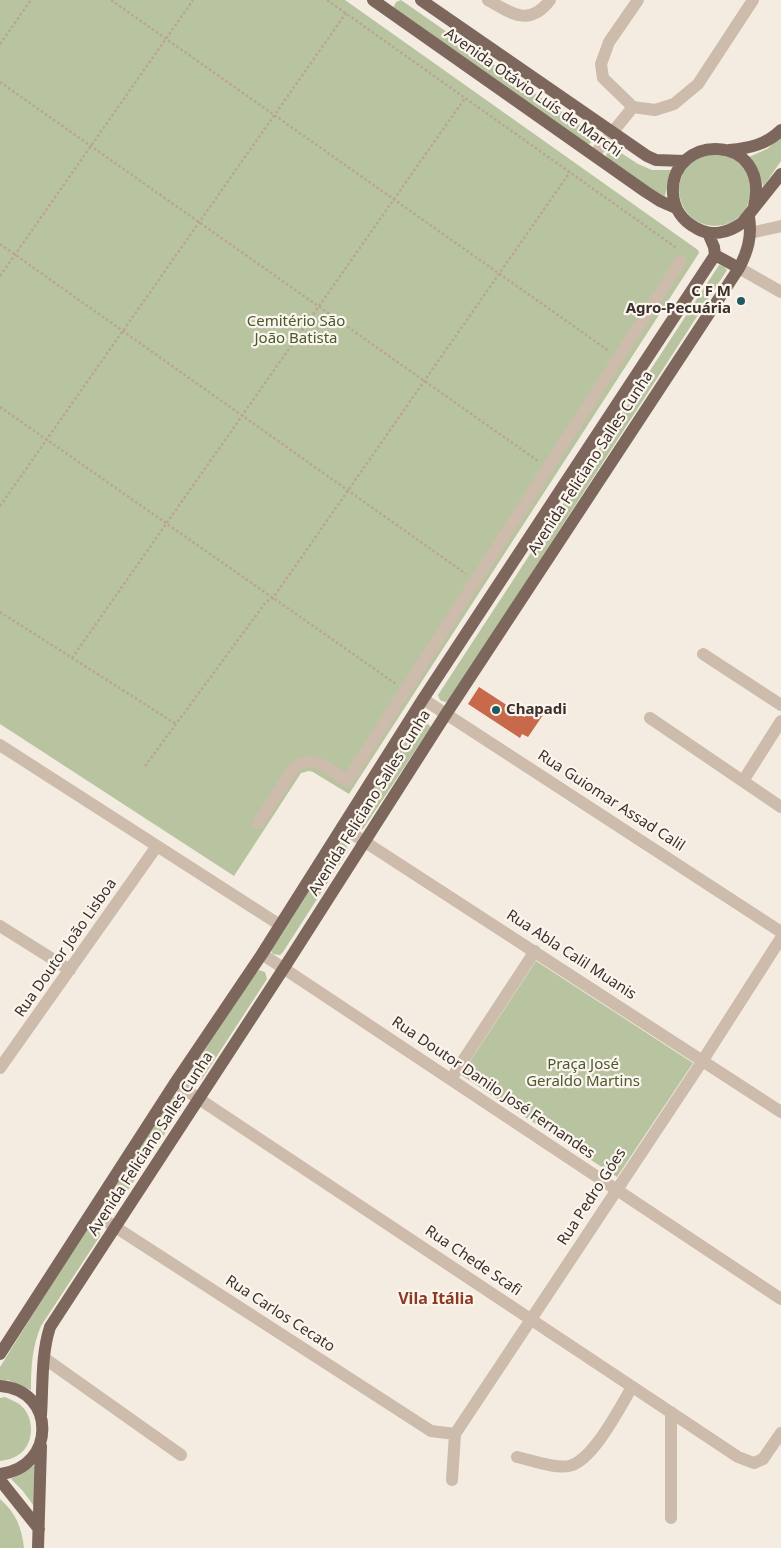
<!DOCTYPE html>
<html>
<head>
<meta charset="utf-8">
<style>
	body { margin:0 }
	canvas { display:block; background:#f4ebe1 }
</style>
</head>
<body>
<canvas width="781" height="1548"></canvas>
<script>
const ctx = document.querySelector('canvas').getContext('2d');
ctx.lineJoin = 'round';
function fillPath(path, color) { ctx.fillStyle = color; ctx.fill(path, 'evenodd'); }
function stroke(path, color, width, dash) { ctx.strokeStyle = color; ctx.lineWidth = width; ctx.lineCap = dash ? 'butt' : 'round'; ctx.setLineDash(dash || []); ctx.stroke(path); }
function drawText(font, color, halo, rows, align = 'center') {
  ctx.font = font + ' "Noto Sans",sans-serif'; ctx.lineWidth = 4.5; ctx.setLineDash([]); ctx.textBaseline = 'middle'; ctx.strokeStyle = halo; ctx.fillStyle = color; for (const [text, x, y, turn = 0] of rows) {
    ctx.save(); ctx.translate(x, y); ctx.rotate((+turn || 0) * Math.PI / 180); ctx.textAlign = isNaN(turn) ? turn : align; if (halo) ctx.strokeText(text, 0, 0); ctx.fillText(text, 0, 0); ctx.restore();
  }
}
fillPath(new Path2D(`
	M0 0H345L698 250 699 253 349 794 313 772 309 771 301 773 234 876 0 724Z
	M401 0 593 134 594 137 591 143 586 145 393 8 396 2Z
	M781 137V161L763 187 762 181 749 157 767 149Z
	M615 149 638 164 652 170H672L664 199 608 162 606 155 609 150Z
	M679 190a36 36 0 1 1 72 0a36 36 0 1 1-72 0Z
	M719 265 723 266 727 270 449 701 445 702 440 700 438 695Z
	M424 720 431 727 363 829H359L355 828 352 821 419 721Z
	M343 842 347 846 348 851 283 952 280 955 273 954 270 949 339 843Z
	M536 961 693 1063 617 1177 461 1075Z
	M259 970 265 972 267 979 202 1079 196 1082 191 1080 189 1074 253 976Z
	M176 1096 181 1097 184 1104 117 1207 113 1208 107 1207 105 1203 171 1098Z
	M95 1225 99 1228 100 1236 41 1326C32 1347 31 1367 31 1390L8 1380H0V1367L88 1226Z
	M5 1397C9 1399 15 1401 19 1404 33 1414 35 1437 24 1450 18 1457 9 1460 0 1461V1398Z
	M37 1464 34 1506 22 1490 11 1479Z
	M0 1499C16 1513 22 1528 24 1548H0Z`), '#b8c4a0');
fillPath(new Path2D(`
	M479 687 525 717 531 707 543 715 528 737 522 734 520 738 468 704Z`), '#c8694b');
stroke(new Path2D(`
	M111 0 609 351
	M327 0 678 249
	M0 44 31 0
	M0 82 538 461
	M0 244 466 574
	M0 276 193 0
	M0 407 396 684
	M0 506 346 13
	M0 612 176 724
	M72 658 465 98
	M145 766 266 602 273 598 570 172`), '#b9a596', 2.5, [2.5, 2.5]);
stroke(new Path2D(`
	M488 0C512 14 530 27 550 0
	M638 0 609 42 601 64 603 78 633 107 655 110 674 104 698 84 753 0
	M594 155 633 107
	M750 233 781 226
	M739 268 781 292
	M703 654 781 705
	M423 699 781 932
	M650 718 781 807
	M0 745 280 925
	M743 781 781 721
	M258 823 294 768C312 752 330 770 347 781L680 262
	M342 827 781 1112
	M0 926 70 970
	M262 954 781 1299
	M0 1068 157 846
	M451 1079 535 951
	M175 1083 738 1457 754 1463 763 1459 781 1433
	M92 1212 431 1431 455 1434
	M44 1358 181 1455
	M671 1412V1518
	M517 1457C531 1460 555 1469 569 1466 593 1461 620 1407 632 1387
	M452 1480 455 1434 703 1060 781 938`), '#cdbbac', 12);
stroke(new Path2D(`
	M373 0 646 192 660 201 676 208
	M421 0 647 156 656 160 685 161
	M729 150C749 148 766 145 781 130
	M754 207C772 132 669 132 673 194 674 209 683 221 696 228 711 237 728 233 742 223L781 174
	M715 255 739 268
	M0 1354 175 1083 262 954 423 699 715 255 714 247 708 233
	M0 1386C57 1390 56 1468 0 1474
	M41 1415C43 1386 41 1355 50 1327L284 968 446 714 739 268C748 251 752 236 749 217
	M0 1480 39 1529
	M38 1548 41 1446`), '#7d675c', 12);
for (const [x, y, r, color] of [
	[741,301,5,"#1f5a5e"],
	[496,710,5,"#1f5a5e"]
]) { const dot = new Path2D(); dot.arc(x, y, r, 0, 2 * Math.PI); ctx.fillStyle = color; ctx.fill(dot); stroke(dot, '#fbf5ee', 2); }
drawText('15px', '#3b302b', '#fbf5ee', [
	["Avenida Otávio Luís de Marchi",533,93,35],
	["Avenida Feliciano Salles Cunha",591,463,-57],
	["Rua Guiomar Assad Calil",611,801,33],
	["Avenida Feliciano Salles Cunha",370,803,-58],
	["Rua Doutor João Lisboa",66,948,-55],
	["Rua Abla Calil Muanis",571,955,33],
	["Rua Doutor Danilo José Fernandes",493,1088,34],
	["Avenida Feliciano Salles Cunha",151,1144,-57],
	["Rua Pedro Góes",592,1197,-57],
	["Rua Chede Scafi",473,1261,34],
	["Rua Carlos Cecato",280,1314,33]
]);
drawText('bold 15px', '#3b302b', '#fbf5ee', [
	["C F M",731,292],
	["Agro-Pecuária",731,309],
	["Chapadi",506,710,"left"]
], 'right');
drawText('15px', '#4a5a2e', '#fbf5ee', [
	["Cemitério São",296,322],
	["João Batista",296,339],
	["Praça José",583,1065],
	["Geraldo Martins",583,1082]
]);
drawText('bold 16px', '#8c3b22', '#fbf5ee', [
	["Vila Itália",436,1299]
]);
</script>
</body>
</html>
